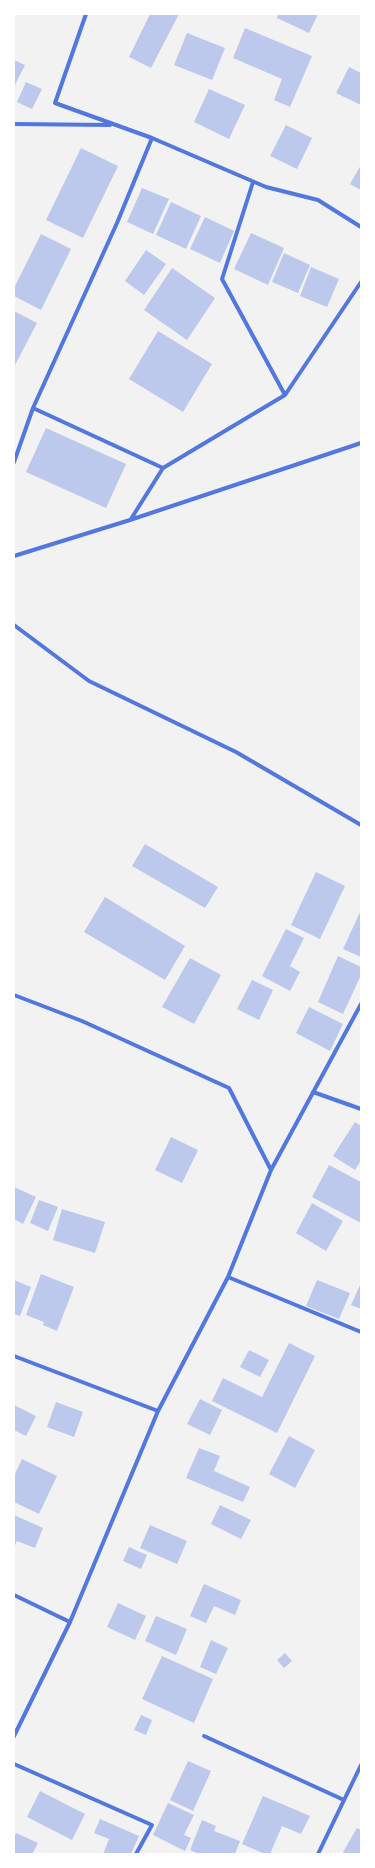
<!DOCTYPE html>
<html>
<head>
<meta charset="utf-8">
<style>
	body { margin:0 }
	#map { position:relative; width:375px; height:1868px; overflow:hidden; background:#f2f2f2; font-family:Figtree,sans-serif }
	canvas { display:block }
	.frame { position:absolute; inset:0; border:15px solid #fff; pointer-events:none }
</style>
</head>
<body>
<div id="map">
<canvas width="375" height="1868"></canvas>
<div class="frame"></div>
</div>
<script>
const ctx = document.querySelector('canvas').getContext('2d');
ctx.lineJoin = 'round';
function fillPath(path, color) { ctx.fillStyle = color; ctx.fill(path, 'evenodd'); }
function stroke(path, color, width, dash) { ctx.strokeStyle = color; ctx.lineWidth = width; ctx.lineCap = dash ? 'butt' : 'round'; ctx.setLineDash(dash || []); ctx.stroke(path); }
fillPath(new Path2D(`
	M150 14H179L151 68 129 57Z
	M278 14H318L309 33 277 18Z
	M245 28 312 56 290 107 274 100 282 79 233 58Z
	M187 33 225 48 212 80 174 65Z
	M14 60 25 65 14 87Z
	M349 67 361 73V105L336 93Z
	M26 82 42 89 32 109 17 102Z
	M209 89 245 105 229 139 194 122Z
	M286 125 312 138 297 169 270 156Z
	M81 148 118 166 83 238 46 220Z
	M361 165V190L350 184Z
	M142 188 169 199 153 234 127 222Z
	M171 202 201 216 186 249 156 235Z
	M205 217 234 231 220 263 190 249Z
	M251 233 284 248 268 285 234 269Z
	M41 234 71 249 41 310 14 296V288Z
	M146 250 166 264 144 295 125 281Z
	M284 253 310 265 298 293 272 282Z
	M311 267 339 279 327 307 300 296Z
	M172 268 215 298 187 340 144 310Z
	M14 311 37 323 14 367Z
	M158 331 212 364 183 412 129 379Z
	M46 428 126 464 106 508 26 472Z
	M145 844 218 887 205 908 132 866Z
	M316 872 345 886 320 939 291 925Z
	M105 897 185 946 165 980 84 932Z
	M361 910V957L343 949Z
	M286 929 304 938 290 966 300 972 290 991 262 976Z
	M338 956 361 967V975L343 1014 318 1002Z
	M190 958 221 975 194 1024 162 1007Z
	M252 980 273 990 259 1020 237 1009Z
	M309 1007 343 1024 330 1051 296 1033Z
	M355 1122 361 1126V1160L355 1170 333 1156Z
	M171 1137 198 1150 182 1183 155 1170Z
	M329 1165 361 1182V1223L312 1197Z
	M14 1187 36 1197 23 1224 14 1219Z
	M39 1200 58 1207 48 1231 30 1223Z
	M312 1203 343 1221 326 1251 296 1233Z
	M62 1209 105 1222 95 1253 53 1240Z
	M41 1274 74 1287 57 1331 43 1325 44 1322 26 1315Z
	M14 1280 31 1287 20 1316 14 1314Z
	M317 1280 350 1293 339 1319 306 1306Z
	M361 1283V1309L351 1305Z
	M289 1343 315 1356 277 1433 212 1401 223 1378 262 1397Z
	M249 1350 269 1360 260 1377 240 1367Z
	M200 1399 222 1410 210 1435 187 1424Z
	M56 1402 83 1412 74 1437 47 1427Z
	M14 1405 36 1416 26 1436 14 1430Z
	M289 1436 315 1450 295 1488 269 1474Z
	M199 1448 220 1456 214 1471 250 1487 243 1502 186 1478Z
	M22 1459 57 1476 39 1514 14 1502V1476Z
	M220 1505 251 1520 241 1539 211 1524Z
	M14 1515 43 1528 35 1548 17 1541 14 1548Z
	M150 1525 187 1541 177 1564 140 1548Z
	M129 1547 147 1555 141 1569 123 1561Z
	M204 1584 241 1600 235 1615 214 1606 206 1623 190 1616Z
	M118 1603 146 1616 135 1640 107 1627Z
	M156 1616 187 1629 176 1655 145 1641Z
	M211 1640 228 1648 216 1674 200 1667Z
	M285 1653 292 1661 284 1668 277 1660Z
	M162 1656 213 1679 194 1723 142 1699Z
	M141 1715 152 1720 146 1735 134 1730Z
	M188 1761 211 1771 193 1811 170 1800Z
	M40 1791 85 1814 72 1840 27 1817Z
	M263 1796 310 1816 301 1834 282 1826 270 1854H265L242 1844Z
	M168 1803 194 1815 184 1835 191 1838 185 1851 153 1835Z
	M100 1819 139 1836 131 1854H103L109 1839 94 1833Z
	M202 1820 216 1826 214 1831 240 1841 235 1854H199L190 1850Z
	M357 1828 361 1830V1854H347L343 1852Z
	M16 1833 38 1843 32 1854H14V1837Z`), '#bdc9ec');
stroke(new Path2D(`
	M86 14 55 103 152 138 266 187 318 200 361 227
	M14 124 110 125
	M253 182 222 279 285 395
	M33 408 163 468
	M14 462 33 408 117 223 152 138
	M131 519 163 468 285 395 361 282
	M14 556 130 520 361 443
	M14 625 89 681 236 752 361 825
	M14 995 82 1021 229 1088 271 1170 228 1277 361 1332
	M313 1092 361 1109
	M271 1170 361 1004
	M14 1356 158 1411
	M14 1595 70 1622
	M14 1736 70 1622 158 1411 228 1277
	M204 1736 344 1800
	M14 1764 152 1825 136 1854
	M318 1854 361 1765`), '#5277de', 4);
</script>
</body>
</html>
